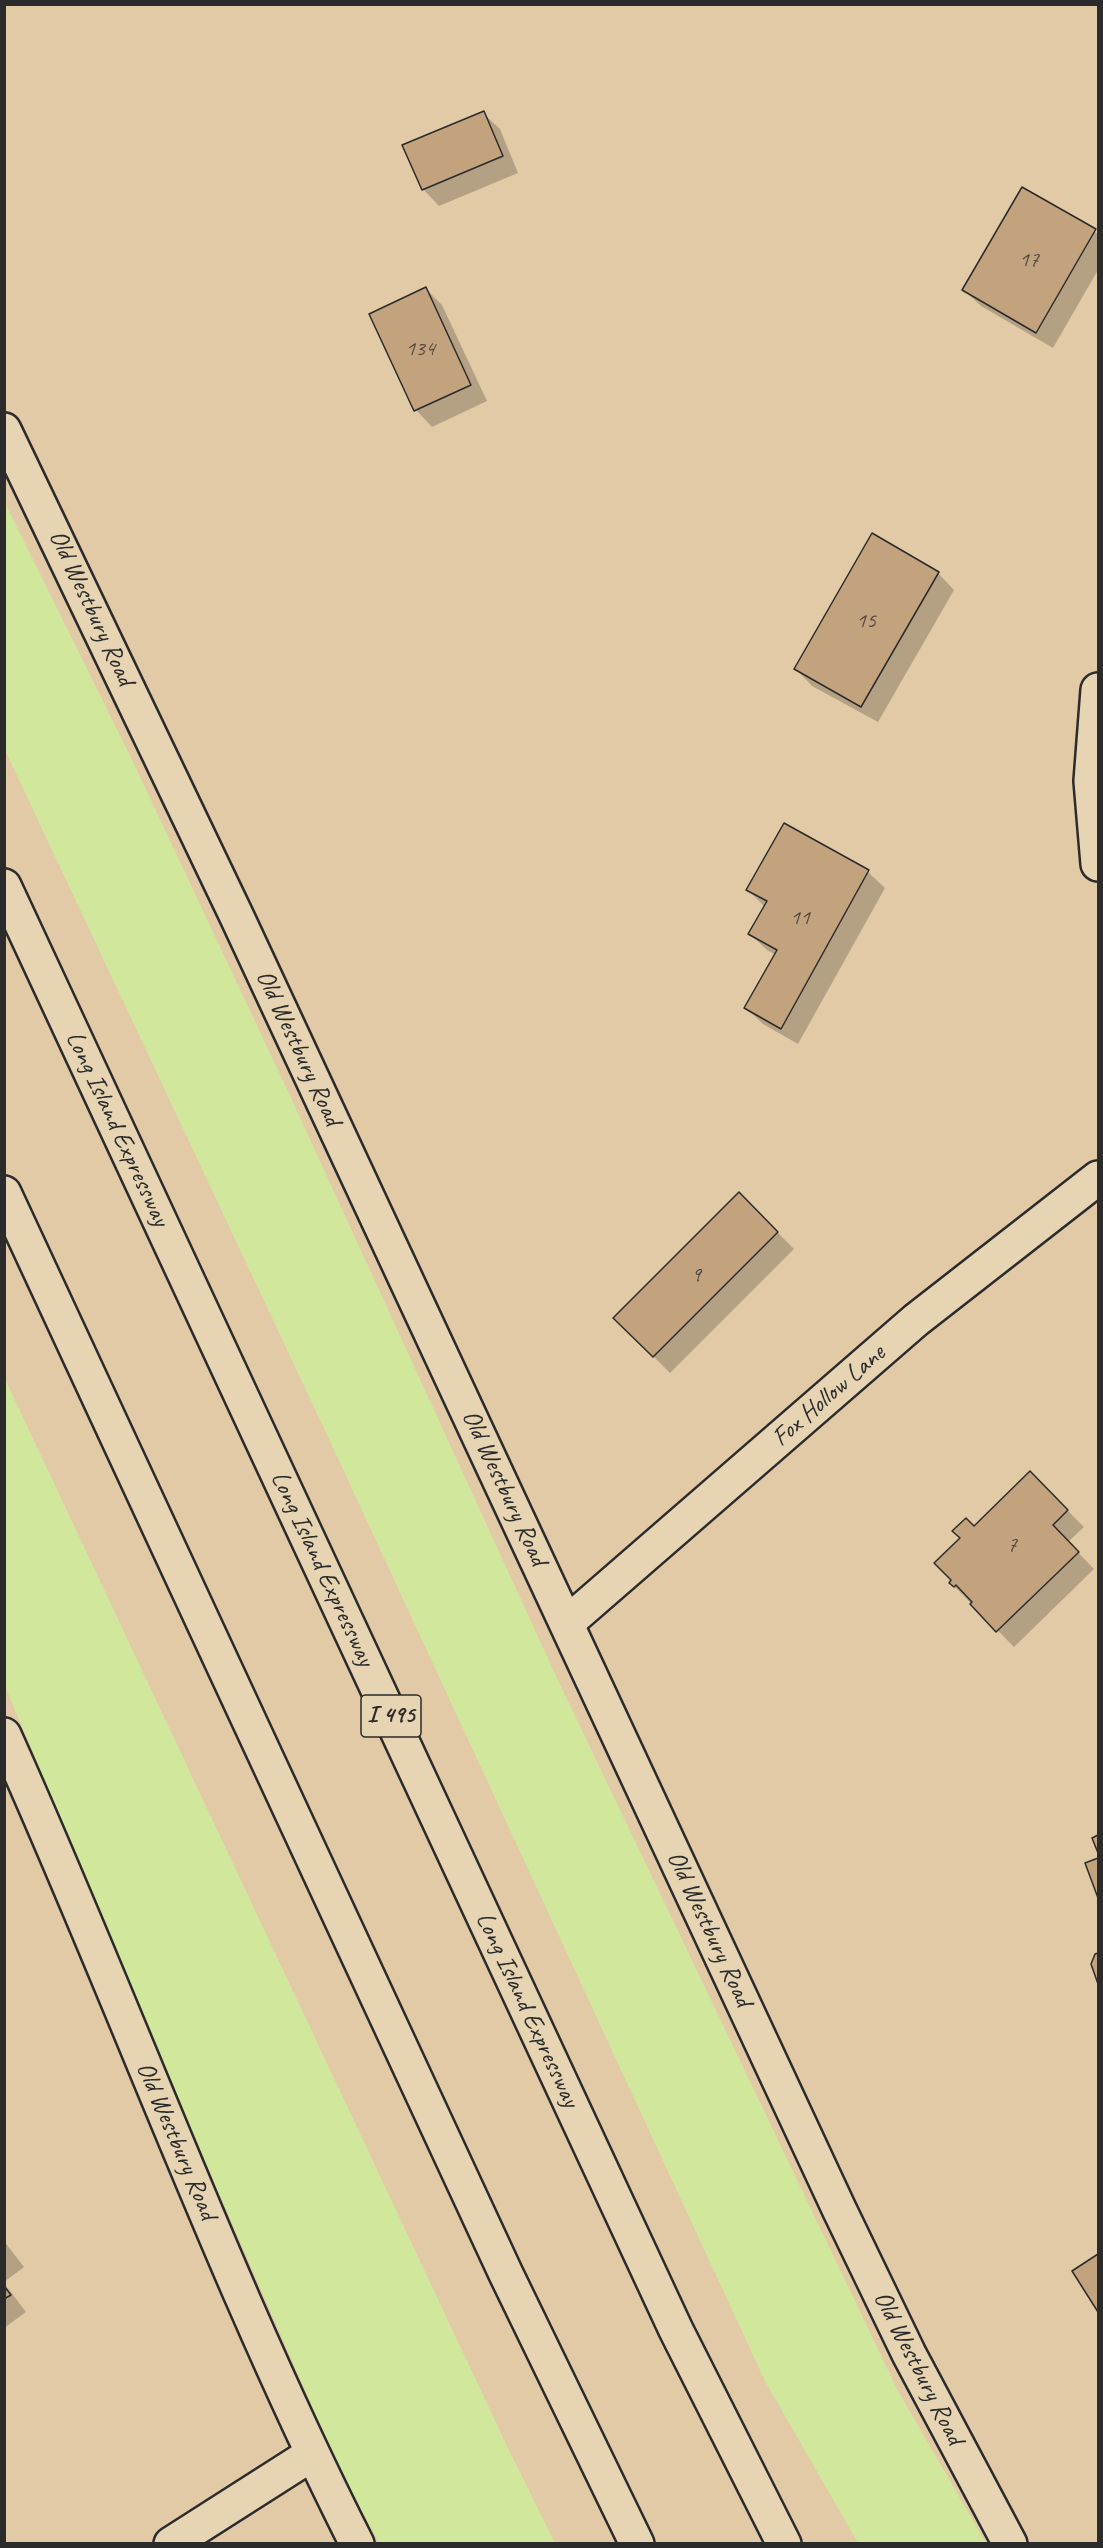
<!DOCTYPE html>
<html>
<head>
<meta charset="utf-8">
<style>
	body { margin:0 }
	#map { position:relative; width:1103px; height:2548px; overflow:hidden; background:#e2caa6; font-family:Caveat,sans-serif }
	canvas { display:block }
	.frame { position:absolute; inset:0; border:6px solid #2b2b2b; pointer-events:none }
</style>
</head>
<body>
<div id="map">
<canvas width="1103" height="2548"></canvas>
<div class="frame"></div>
</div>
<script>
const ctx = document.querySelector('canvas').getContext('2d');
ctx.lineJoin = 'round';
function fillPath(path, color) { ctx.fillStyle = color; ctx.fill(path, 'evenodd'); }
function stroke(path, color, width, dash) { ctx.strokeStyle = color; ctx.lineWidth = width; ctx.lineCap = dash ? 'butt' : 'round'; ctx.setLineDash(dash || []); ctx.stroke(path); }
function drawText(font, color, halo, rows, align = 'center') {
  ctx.font = font + ' Caveat,sans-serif'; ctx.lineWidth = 4.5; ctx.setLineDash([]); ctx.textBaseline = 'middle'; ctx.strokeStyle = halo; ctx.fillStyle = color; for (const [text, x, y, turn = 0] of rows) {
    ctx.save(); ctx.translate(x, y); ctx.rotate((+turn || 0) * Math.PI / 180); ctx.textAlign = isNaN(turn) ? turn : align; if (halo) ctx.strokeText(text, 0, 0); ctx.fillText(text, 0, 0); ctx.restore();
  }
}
fillPath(new Path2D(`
	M5 503 134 764 291 1098 556 1676 898 2391 986 2543H858L765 2381 329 1439 5 750Z
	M5 1379 507 2446 555 2543H379L338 2466 170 2081 5 1686Z`), '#d1e79c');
fillPath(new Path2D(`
	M483 113 500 129 518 173 439 206 423 189Z
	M1023 189 1098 234V270L1053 348 981 306 964 290Z
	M426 289 442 305 487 401 432 427 416 410 371 314Z
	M938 573 954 590 878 722 812 686 796 669Z
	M784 825 868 872 885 888 798 1044 763 1024 746 1008 776 955 767 950 750 934 765 907 748 890Z
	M739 1194 794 1249 670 1373 615 1318Z
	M1030 1473 1084 1527 1068 1542 1094 1569 1014 1647 951 1583Z
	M4 2241 24 2267 4 2282Z
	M1098 2256V2309L1074 2271Z
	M4 2283 26 2312 4 2328Z`), '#0003');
const building = new Path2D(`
	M484 111 503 156 422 190 402 145Z
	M1022 187 1096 229 1036 333 962 290Z
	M426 287 471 385 414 411 369 314Z
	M872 533 939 572 861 707 794 669Z
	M784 823 869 870 781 1029 744 1008 777 950 748 934 767 901 746 890Z
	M739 1192 778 1232 653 1357 613 1318Z
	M1030 1471 1068 1510 1053 1525 1079 1552 996 1632 970 1604 972 1602 956 1585 954 1587 949 1583 951 1580 934 1563 960 1538 952 1531 966 1518 974 1526Z
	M1098 1835V1853L1092 1838Z
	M1098 1858V1898L1085 1863Z
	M1098 1953V1984L1091 1964 1095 1954Z
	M1098 2254V2312L1072 2271Z
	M4 2286 11 2295 4 2299Z`);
fillPath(building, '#c3a37e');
stroke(building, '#2b2b2b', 1.5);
const minor = new Path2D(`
	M1098 690 1091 781 1098 864
	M567 1623 916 1320 1098 1178
	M171 2544 312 2454`);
const secondary = new Path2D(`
	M4 430 237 917 840 2211 909 2354 1010 2544
	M4 1735C125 2003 224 2281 357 2544`);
const motorway = new Path2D(`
	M4 886 676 2330 784 2544
	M4 1193 506 2274 637 2544`);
stroke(minor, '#2b2b2b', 38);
stroke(secondary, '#2b2b2b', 38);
stroke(motorway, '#2b2b2b', 38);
stroke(minor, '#e6d4b2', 33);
stroke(secondary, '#e6d4b2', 33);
stroke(motorway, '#e6d4b2', 33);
drawText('22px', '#514940', null, [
	["17",1029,260],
	["134",420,349],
	["15",866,621],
	["11",800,918],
	["9",696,1275],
	["7",1012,1545]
]);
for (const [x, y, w] of [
	[391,1716,60]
]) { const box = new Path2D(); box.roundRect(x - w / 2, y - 21, w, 42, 4.5); ctx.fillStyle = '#e6d4b2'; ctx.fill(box); stroke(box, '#2b2b2b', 1.5); }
drawText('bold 24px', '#2b2b2b', null, [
	["I 495",391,1716]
]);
drawText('26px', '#2b2b2b', '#e6d4b2', [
	["Old Westbury Road",91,608,65],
	["Old Westbury Road",298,1048,65],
	["Long Island Expressway",117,1129,65],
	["Fox Hollow Lane",829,1396,-41],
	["Old Westbury Road",504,1488,65],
	["Long Island Expressway",322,1569,65],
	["Old Westbury Road",709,1929,65],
	["Long Island Expressway",527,2010,65],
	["Old Westbury Road",176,2141,67],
	["Old Westbury Road",918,2368,63]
]);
</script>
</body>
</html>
